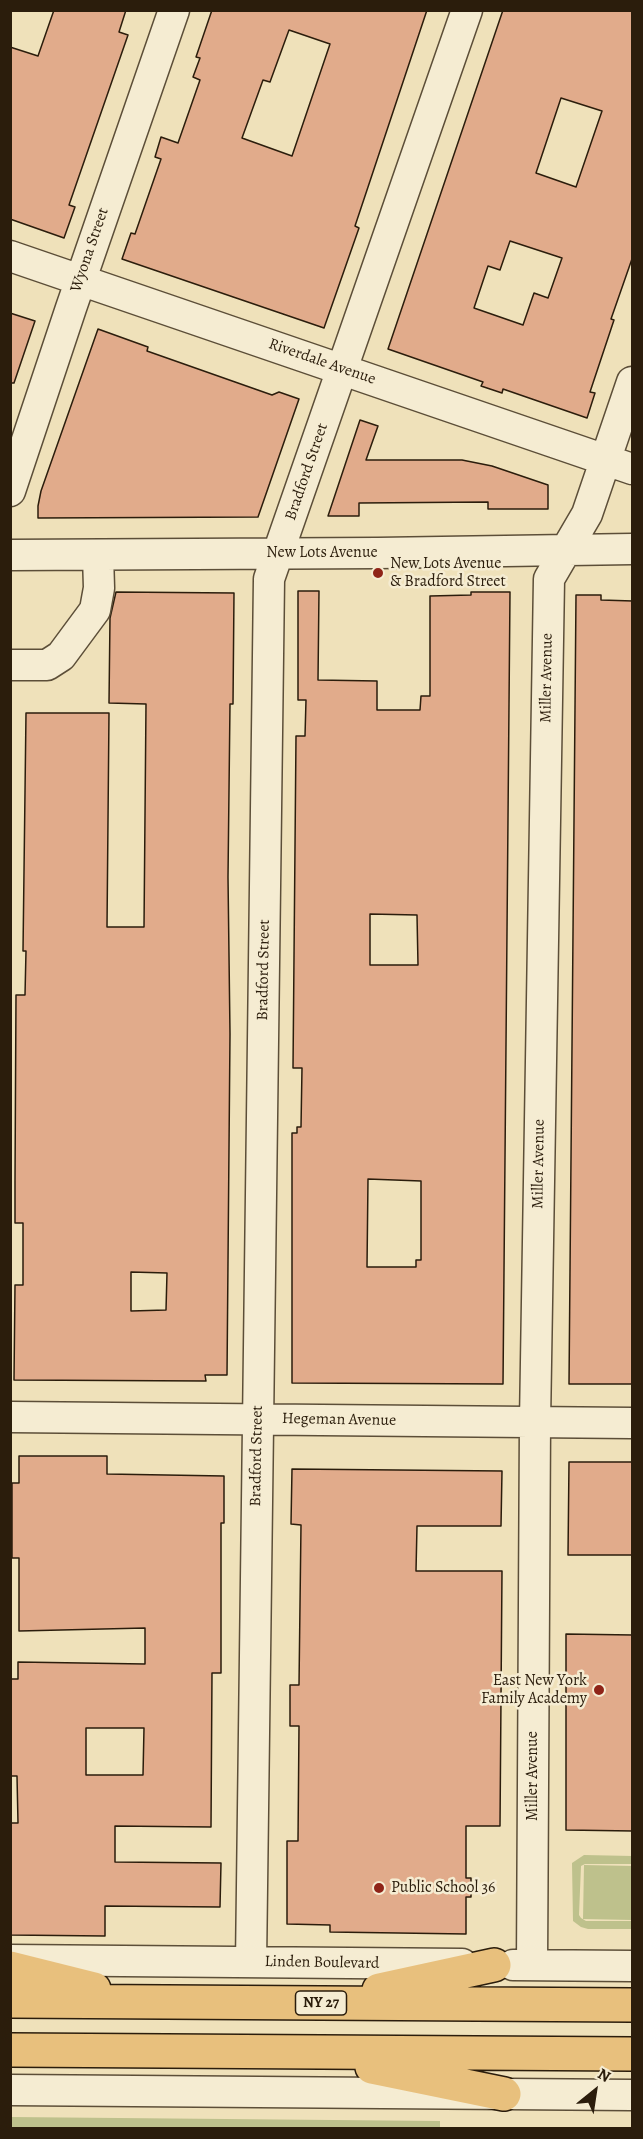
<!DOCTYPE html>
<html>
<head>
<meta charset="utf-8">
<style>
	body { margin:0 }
	#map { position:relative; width:643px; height:2139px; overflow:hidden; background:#efe1ba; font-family:Alegreya,serif }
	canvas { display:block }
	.frame { position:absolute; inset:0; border:12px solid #2b1d0c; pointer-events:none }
	.north { position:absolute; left:565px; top:2061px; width:60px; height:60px; -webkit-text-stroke:4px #f5ecd2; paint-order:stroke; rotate:30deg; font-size:16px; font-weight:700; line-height:24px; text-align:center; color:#2b1d0c }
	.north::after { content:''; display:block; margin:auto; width:21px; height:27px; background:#2b1d0c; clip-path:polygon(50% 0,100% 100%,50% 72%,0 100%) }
</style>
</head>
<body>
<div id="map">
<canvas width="643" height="2139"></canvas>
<div class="frame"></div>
<div class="north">N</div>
</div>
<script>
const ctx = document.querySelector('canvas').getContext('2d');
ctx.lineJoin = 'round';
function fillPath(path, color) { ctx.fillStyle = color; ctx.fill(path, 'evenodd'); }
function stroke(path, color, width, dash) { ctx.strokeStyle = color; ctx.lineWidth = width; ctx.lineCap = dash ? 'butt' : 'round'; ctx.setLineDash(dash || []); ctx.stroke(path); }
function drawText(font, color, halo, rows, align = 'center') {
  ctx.font = font + ' Alegreya,serif'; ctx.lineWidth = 5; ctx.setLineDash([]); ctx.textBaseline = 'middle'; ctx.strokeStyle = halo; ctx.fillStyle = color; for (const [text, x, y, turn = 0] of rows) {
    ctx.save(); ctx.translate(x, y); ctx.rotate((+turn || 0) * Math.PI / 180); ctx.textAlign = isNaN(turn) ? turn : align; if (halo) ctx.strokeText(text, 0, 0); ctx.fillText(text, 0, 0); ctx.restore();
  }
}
fillPath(new Path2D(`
	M584 1855 632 1856V1864H585L581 1866 579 1915 581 1918 586 1921H632V1929H588L581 1927 573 1921 572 1863Z
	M584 1865 632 1866V1920L583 1919Z
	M11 2117 440 2121V2128H11Z`), '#bec18c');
const building = new Path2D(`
	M54 10H126L119 32 128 35 69 205 75 207 64 238 10 219V47L38 56Z
	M212 10H427L355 226 359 228 324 328 122 259 131 233 135 234 161 159 155 157 161 137 178 143 200 80 193 77 200 58 196 57ZM289 30 330 44 292 156 242 138 263 80 270 82Z
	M503 10H633V256L611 319 614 320 590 392 595 393 587 418 503 389 502 393 481 386 483 382 388 349ZM561 98 602 111 576 187 536 173ZM510 241 562 258 548 298 534 293 523 325 474 308 488 266 500 270Z
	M10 313 35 321 14 383H10Z
	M98 329 148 347 147 351 272 395 279 392 299 399 258 517 38 518V506L41 491Z
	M360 420 378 426 366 460H462L492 466 548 485V509H488V502L359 503V516H328Z
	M298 591H319L318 680 377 681V710H420L421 696H430V596L471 595V592H510L503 1384 292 1383V1133H297V1127H301L302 1068H293L296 736H305L306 700H298ZM370 914 417 915 418 965H370ZM368 1179 421 1181V1260H416V1267H367Z
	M116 592 234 593 233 704H230L228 877 230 1034 227 1375H205L206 1381 14 1380 15 1285H23V1223H15V1181L16 995H25L26 951H23L26 713H109L107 927H144L146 704 109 703 110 618ZM131 1272 167 1273 166 1310 131 1311Z
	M576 595H601V600L633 601V1384H569Z
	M19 1456H107V1474L224 1476V1523H221V1673H212L211 1827 115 1826V1862L221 1863 220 1907 105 1906V1936L10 1935V1823H18L17 1776H10V1679H18V1662L145 1664V1628L19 1631V1558H12V1483H19ZM86 1728H144L143 1775H86Z
	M569 1462H633V1555H568Z
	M292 1469 502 1471 501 1526H417L416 1571H502L500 1826H466V1878H471V1897H466V1934L330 1932V1925L287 1924V1841H298L299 1726H290V1685H299L301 1525 291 1524Z
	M566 1634 633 1635V1831L566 1830Z`);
fillPath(building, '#e1ab8b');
stroke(building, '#2b1d0c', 1.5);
const minor = new Path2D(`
	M10 256 632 469
	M10 491 71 308 174 10
	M10 555 378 553 632 549
	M10 665H47L61 656 95 610 99 588 98 555
	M10 1417 632 1423
	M10 1960 462 1964
	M251 1962 269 579 467 10
	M513 1965 632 1966
	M532 1965 535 1422 549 579 587 514 632 382
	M10 2090 632 2095`);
const highway = new Path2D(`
	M10 1968 94 1989
	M379 1990 494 1965
	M10 2001 632 2005
	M10 2050 632 2054
	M372 2067 504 2094`);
stroke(minor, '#5c4e38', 33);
stroke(highway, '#2b1d0c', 36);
stroke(minor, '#f5ecd2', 30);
stroke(highway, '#e8c07d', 33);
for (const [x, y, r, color] of [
	[378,573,6,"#8f2418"],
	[599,1690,6,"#8f2418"],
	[379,1888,6,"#8f2418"]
]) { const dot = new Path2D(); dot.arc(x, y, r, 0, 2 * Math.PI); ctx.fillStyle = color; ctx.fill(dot); stroke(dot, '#f5ecd2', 2); }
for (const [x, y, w] of [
	[321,2003,51]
]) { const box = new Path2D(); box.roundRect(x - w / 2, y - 12, w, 24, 4.5); ctx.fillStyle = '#f5ecd2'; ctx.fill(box); stroke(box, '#2b1d0c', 1.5); }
drawText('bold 15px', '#2b1d0c', null, [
	["NY 27",321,2003]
]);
drawText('16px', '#2b1d0c', '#f5ecd2', [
	["Wyona Street",90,250,-71],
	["Riverdale Avenue",322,362,19],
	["Bradford Street",307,472,-71],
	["New Lots Avenue",322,553],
	["Miller Avenue",547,678,-89],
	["Bradford Street",264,970,-89],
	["Miller Avenue",539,1164,-89],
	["Hegeman Avenue",339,1420,1],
	["Bradford Street",257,1456,-89],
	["Miller Avenue",533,1776,-90],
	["Linden Boulevard",322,1963,1]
]);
drawText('16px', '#2b1d0c', '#f5ecd2', [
	["New Lots Avenue",390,564],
	["& Bradford Street",390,582],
	["East New York",587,1681,"right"],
	["Family Academy",587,1699,"right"],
	["Public School 36",391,1888]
], 'left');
</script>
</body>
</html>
